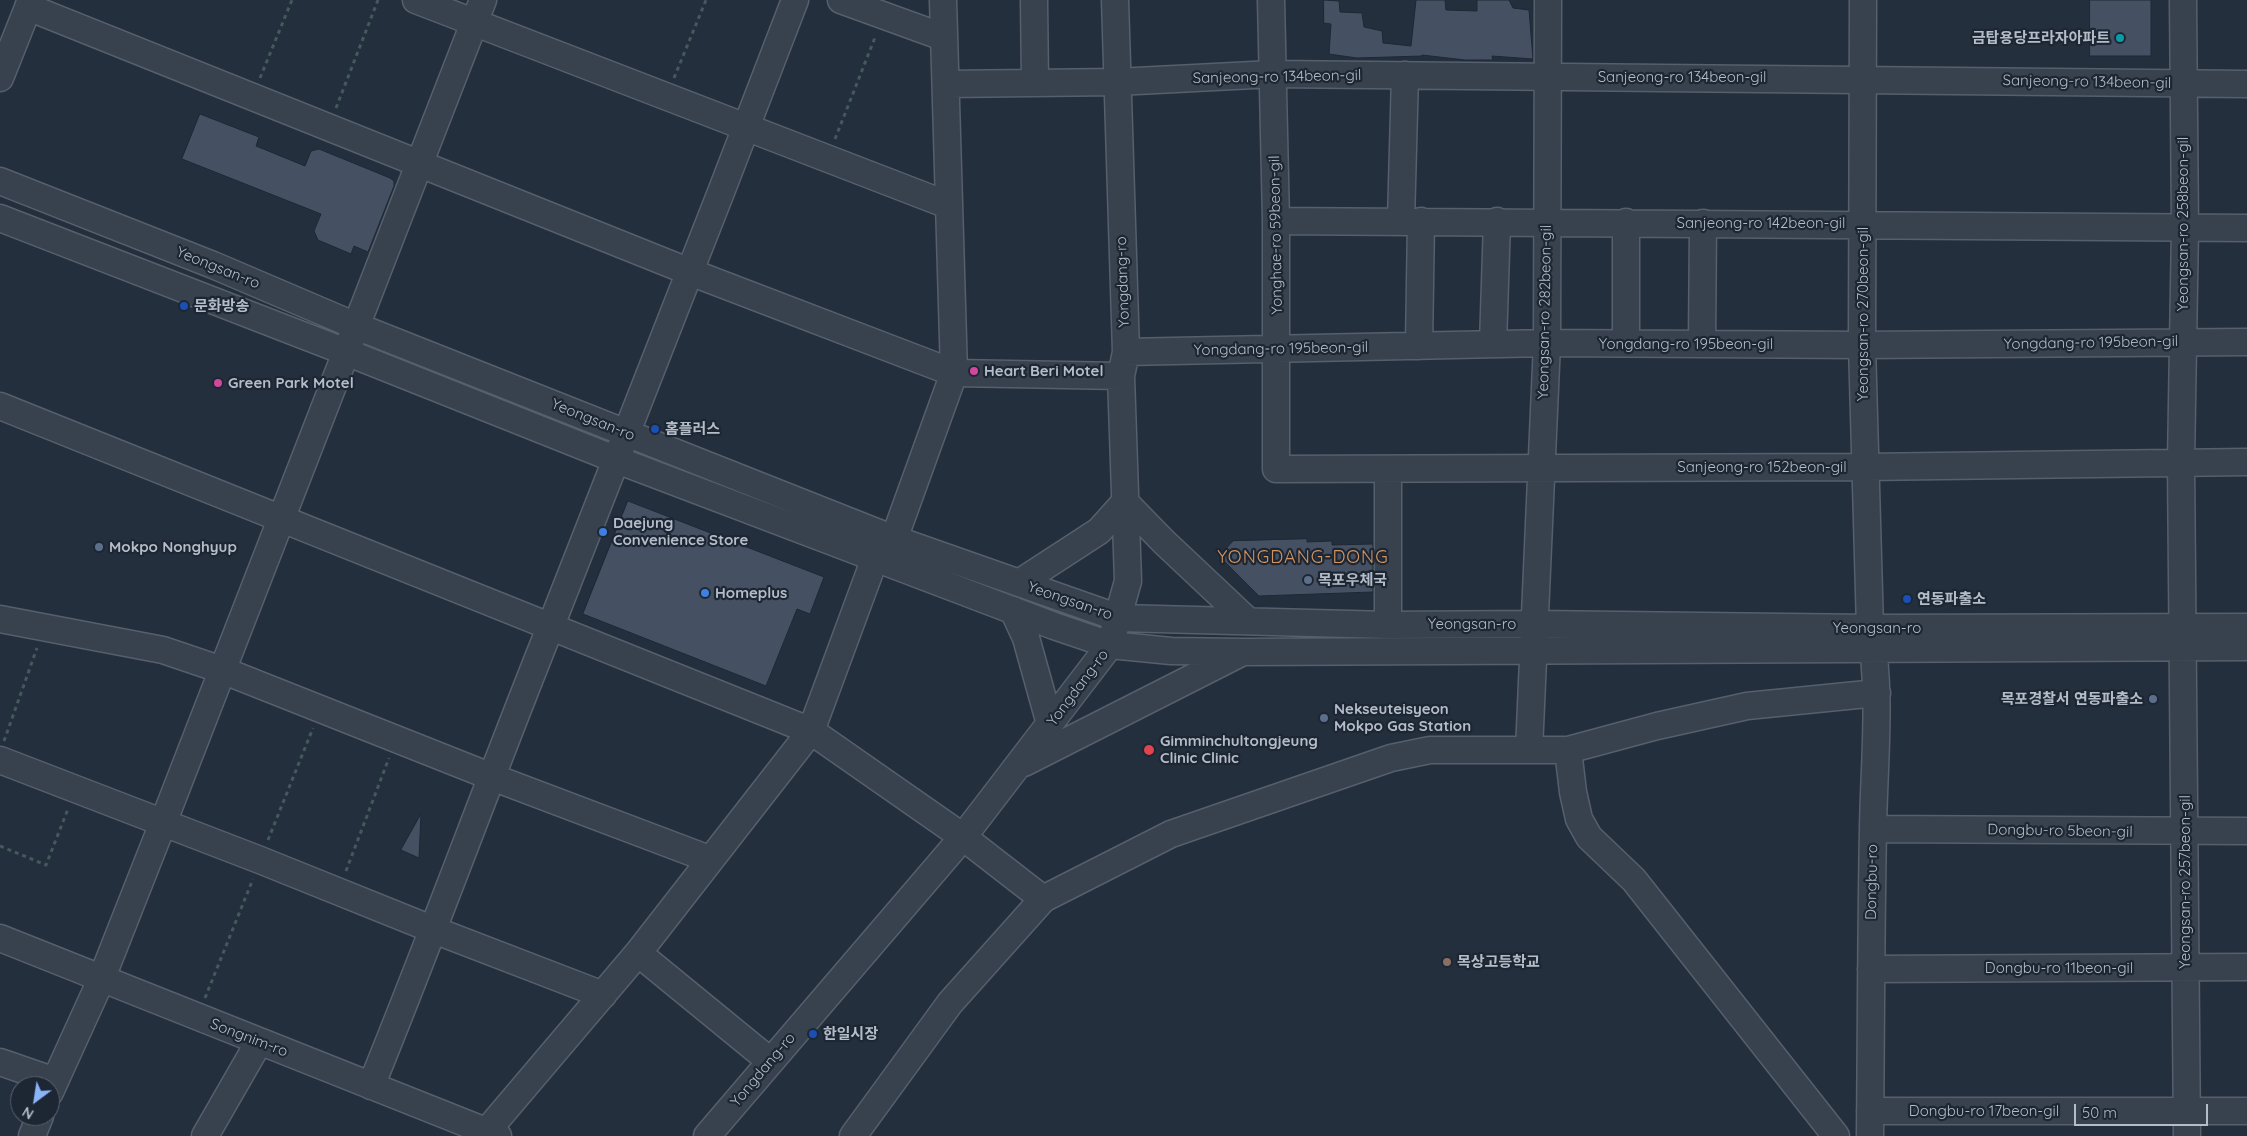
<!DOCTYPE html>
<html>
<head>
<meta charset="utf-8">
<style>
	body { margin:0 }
	#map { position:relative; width:2247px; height:1136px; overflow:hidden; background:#242f3e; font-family:Quicksand,sans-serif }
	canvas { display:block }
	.north { position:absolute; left:10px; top:1076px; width:50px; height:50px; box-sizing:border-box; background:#1d2633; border:1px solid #59626f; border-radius:50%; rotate:211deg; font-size:14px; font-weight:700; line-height:20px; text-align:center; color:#b4bcc9 }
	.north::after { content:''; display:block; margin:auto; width:18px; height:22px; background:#8ab4f8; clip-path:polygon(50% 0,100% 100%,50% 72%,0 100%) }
	.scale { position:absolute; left:2074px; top:1104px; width:134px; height:22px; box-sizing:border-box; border:2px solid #b4bcc9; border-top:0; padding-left:6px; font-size:15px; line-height:18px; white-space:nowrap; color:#b4bcc9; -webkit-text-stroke:4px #1d2633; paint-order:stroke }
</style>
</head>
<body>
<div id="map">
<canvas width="2247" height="1136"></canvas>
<div class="north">N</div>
<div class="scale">50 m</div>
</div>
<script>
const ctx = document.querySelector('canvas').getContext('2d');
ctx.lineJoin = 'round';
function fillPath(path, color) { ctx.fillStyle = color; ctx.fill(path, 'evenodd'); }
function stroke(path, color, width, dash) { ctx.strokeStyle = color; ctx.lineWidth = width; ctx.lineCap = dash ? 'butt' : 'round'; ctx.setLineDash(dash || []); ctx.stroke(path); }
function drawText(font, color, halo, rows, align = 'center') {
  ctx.font = font + ' Quicksand,"Noto Sans KR",sans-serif'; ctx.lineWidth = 4.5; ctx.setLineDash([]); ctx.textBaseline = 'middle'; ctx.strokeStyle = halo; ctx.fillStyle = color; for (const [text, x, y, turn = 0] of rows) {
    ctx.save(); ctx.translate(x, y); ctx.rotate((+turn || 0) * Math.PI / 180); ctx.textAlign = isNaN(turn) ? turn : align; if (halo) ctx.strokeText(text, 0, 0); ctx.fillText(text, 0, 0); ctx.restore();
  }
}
const building = new Path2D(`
	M1324 0 1339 1 1340 12 1362 13 1364 27 1382 31 1383 43 1411 46 1416 0H1445L1446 10 1477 11V0H1509L1513 8 1529 10 1533 59 1492 56 1493 60H1465L1422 55V56L1357 58 1329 54 1331 24 1324 23Z
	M2090 0H2151V56H2090Z
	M200 114 259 137 256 146 305 166 311 151 319 149 390 178 394 181V186L368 252 354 246 351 254 318 240 314 231 321 214 182 159Z
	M628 501 824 577 810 614 797 609 766 686 583 614Z
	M1307 539V542L1332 541V545L1373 544V592L1259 596 1219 556 1233 541Z
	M421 814 419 858 401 850Z`);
fillPath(building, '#455162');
stroke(building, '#1f2835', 1);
const minor = new Path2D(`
	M416 0 948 205
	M841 0 943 37
	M1034 0 1035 83
	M1271 0 1276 221V469L1864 467 2247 462
	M1863 0 1862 345 1870 628C1882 694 1874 762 1873 829 1871 931 1871 1034 1870 1136
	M2183 0 2185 227 2181 462 2187 1136
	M28 7 690 272 954 373 1121 376
	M0 78 31 0
	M946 84 1117 82 1273 74 2247 84
	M0 181 213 265 356 326 894 539 1119 618 1388 625 1535 624 1870 628 2247 627
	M0 218 346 352 617 460 1054 626 1110 645 1171 651 1244 652 2247 647
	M1276 221 2247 228
	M1401 221 1405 75
	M1626 343V222
	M1493 344 1497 221
	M1702 344 1703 223
	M1419 346 1421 221
	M1126 352 1547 343 1862 345 2247 342
	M0 406 811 731 963 837 1043 899
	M1019 583 1099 531 1125 502 1164 542 1248 621
	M1013 610 1026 638 1050 724
	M0 619 163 650 222 670 492 777 709 859
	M1388 625V470
	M1529 750H1568L1657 726 1747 706 1877 693
	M1568 750 1573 792 1579 819 1589 837 1634 880 1836 1136
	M0 760 260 860 434 930 603 995
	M1024 763 1239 654
	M1873 829 2247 831
	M0 938 498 1136
	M638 953 770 1061
	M1871 969 2247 967
	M0 1062 55 1081
	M371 1086C433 934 489 780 550 628 632 419 715 210 795 0
	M50 1092 101 980 163 823 483 0
	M1870 1111H2247
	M487 1131 638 953 811 731 875 558 894 539 954 373 943 0
	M32 1136 40 1116
	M205 1136 259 1042
	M707 1136 963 837 1110 645 1128 581 1121 376 1126 352 1115 0
	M853 1136 950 1003 1043 899 1171 834 1391 758 1430 750H1529L1547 343 1548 0`);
stroke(minor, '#565f6c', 29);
stroke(new Path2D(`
	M260 78 292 0
	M674 78 706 0
	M336 108 378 0
	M835 139 876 35
	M4 741 37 648
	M268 840 313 728
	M0 846 46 865 68 809
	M346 871 389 758
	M205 998 253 879`), '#44595c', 3, [4, 4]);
stroke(minor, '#38414e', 26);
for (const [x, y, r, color] of [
	[2120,38,5,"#0f9aa8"],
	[184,306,5,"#1a4fb4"],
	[974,371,5,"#d1479c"],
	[218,383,5,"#d1479c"],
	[655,429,5,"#1a4fb4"],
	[603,532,5,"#3f7fe0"],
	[99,547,5,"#5c6f8a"],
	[1308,580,5,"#5c6f8a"],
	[705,593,5,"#3f7fe0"],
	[1907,599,5,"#1a4fb4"],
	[2153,699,5,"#5c6f8a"],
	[1324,718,5,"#5c6f8a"],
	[1149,750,6,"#e0444e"],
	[1447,962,5,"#8d6e63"],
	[813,1034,5,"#1a4fb4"]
]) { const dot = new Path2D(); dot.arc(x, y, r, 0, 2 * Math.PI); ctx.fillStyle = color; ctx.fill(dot); stroke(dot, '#1d2633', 2); }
drawText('bold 15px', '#b4bcc9', '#1d2633', [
	["금탑용당프라자아파트",2110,38,"right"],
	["문화방송",194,306],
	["Heart Beri Motel",984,371],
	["Green Park Motel",228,383],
	["홈플러스",665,429],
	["Daejung",613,523],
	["Convenience Store",613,540],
	["Mokpo Nonghyup",109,547],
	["목포우체국",1318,580],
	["Homeplus",715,593],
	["연동파출소",1917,599],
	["목포경찰서 연동파출소",2143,699,"right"],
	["Nekseuteisyeon",1334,709],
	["Mokpo Gas Station",1334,726],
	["Gimminchultongjeung",1160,741],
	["Clinic Clinic",1160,758],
	["목상고등학교",1457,962],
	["한일시장",823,1034]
], 'left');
drawText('15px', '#b4bcc9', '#1d2633', [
	["Sanjeong-ro 134beon-gil",1277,77,-1],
	["Sanjeong-ro 134beon-gil",1682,77],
	["Sanjeong-ro 134beon-gil",2087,82,1],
	["Sanjeong-ro 142beon-gil",1761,223],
	["Yeongsan-ro 258beon-gil",2183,224,-90],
	["Yonghae-ro 59beon-gil",1276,235,-91],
	["Yeongsan-ro",218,268,22],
	["Yongdang-ro",1123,282,-92],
	["Yeongsan-ro 282beon-gil",1545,312,-89],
	["Yeongsan-ro 270beon-gil",1863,314,-90],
	["Yongdang-ro 195beon-gil",2091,343,-1],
	["Yongdang-ro 195beon-gil",1686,344],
	["Yongdang-ro 195beon-gil",1281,349,-1],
	["Yeongsan-ro",593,420,22],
	["Sanjeong-ro 152beon-gil",1762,467],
	["Yeongsan-ro",1070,601,19],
	["Yeongsan-ro",1472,624],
	["Yeongsan-ro",1877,628],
	["Yongdang-ro",1078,688,-53],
	["Dongbu-ro 5beon-gil",2060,831,1],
	["Dongbu-ro",1872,882,-89],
	["Yeongsan-ro 257beon-gil",2185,882,-90],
	["Dongbu-ro 11beon-gil",2059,968],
	["Songnim-ro",249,1038,21],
	["Yongdang-ro",763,1070,-50],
	["Dongbu-ro 17beon-gil",1984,1111]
]);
ctx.letterSpacing = '1px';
drawText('18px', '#d59563', '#1d2633', [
	["YONGDANG-DONG",1303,558]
]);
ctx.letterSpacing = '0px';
</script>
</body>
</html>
